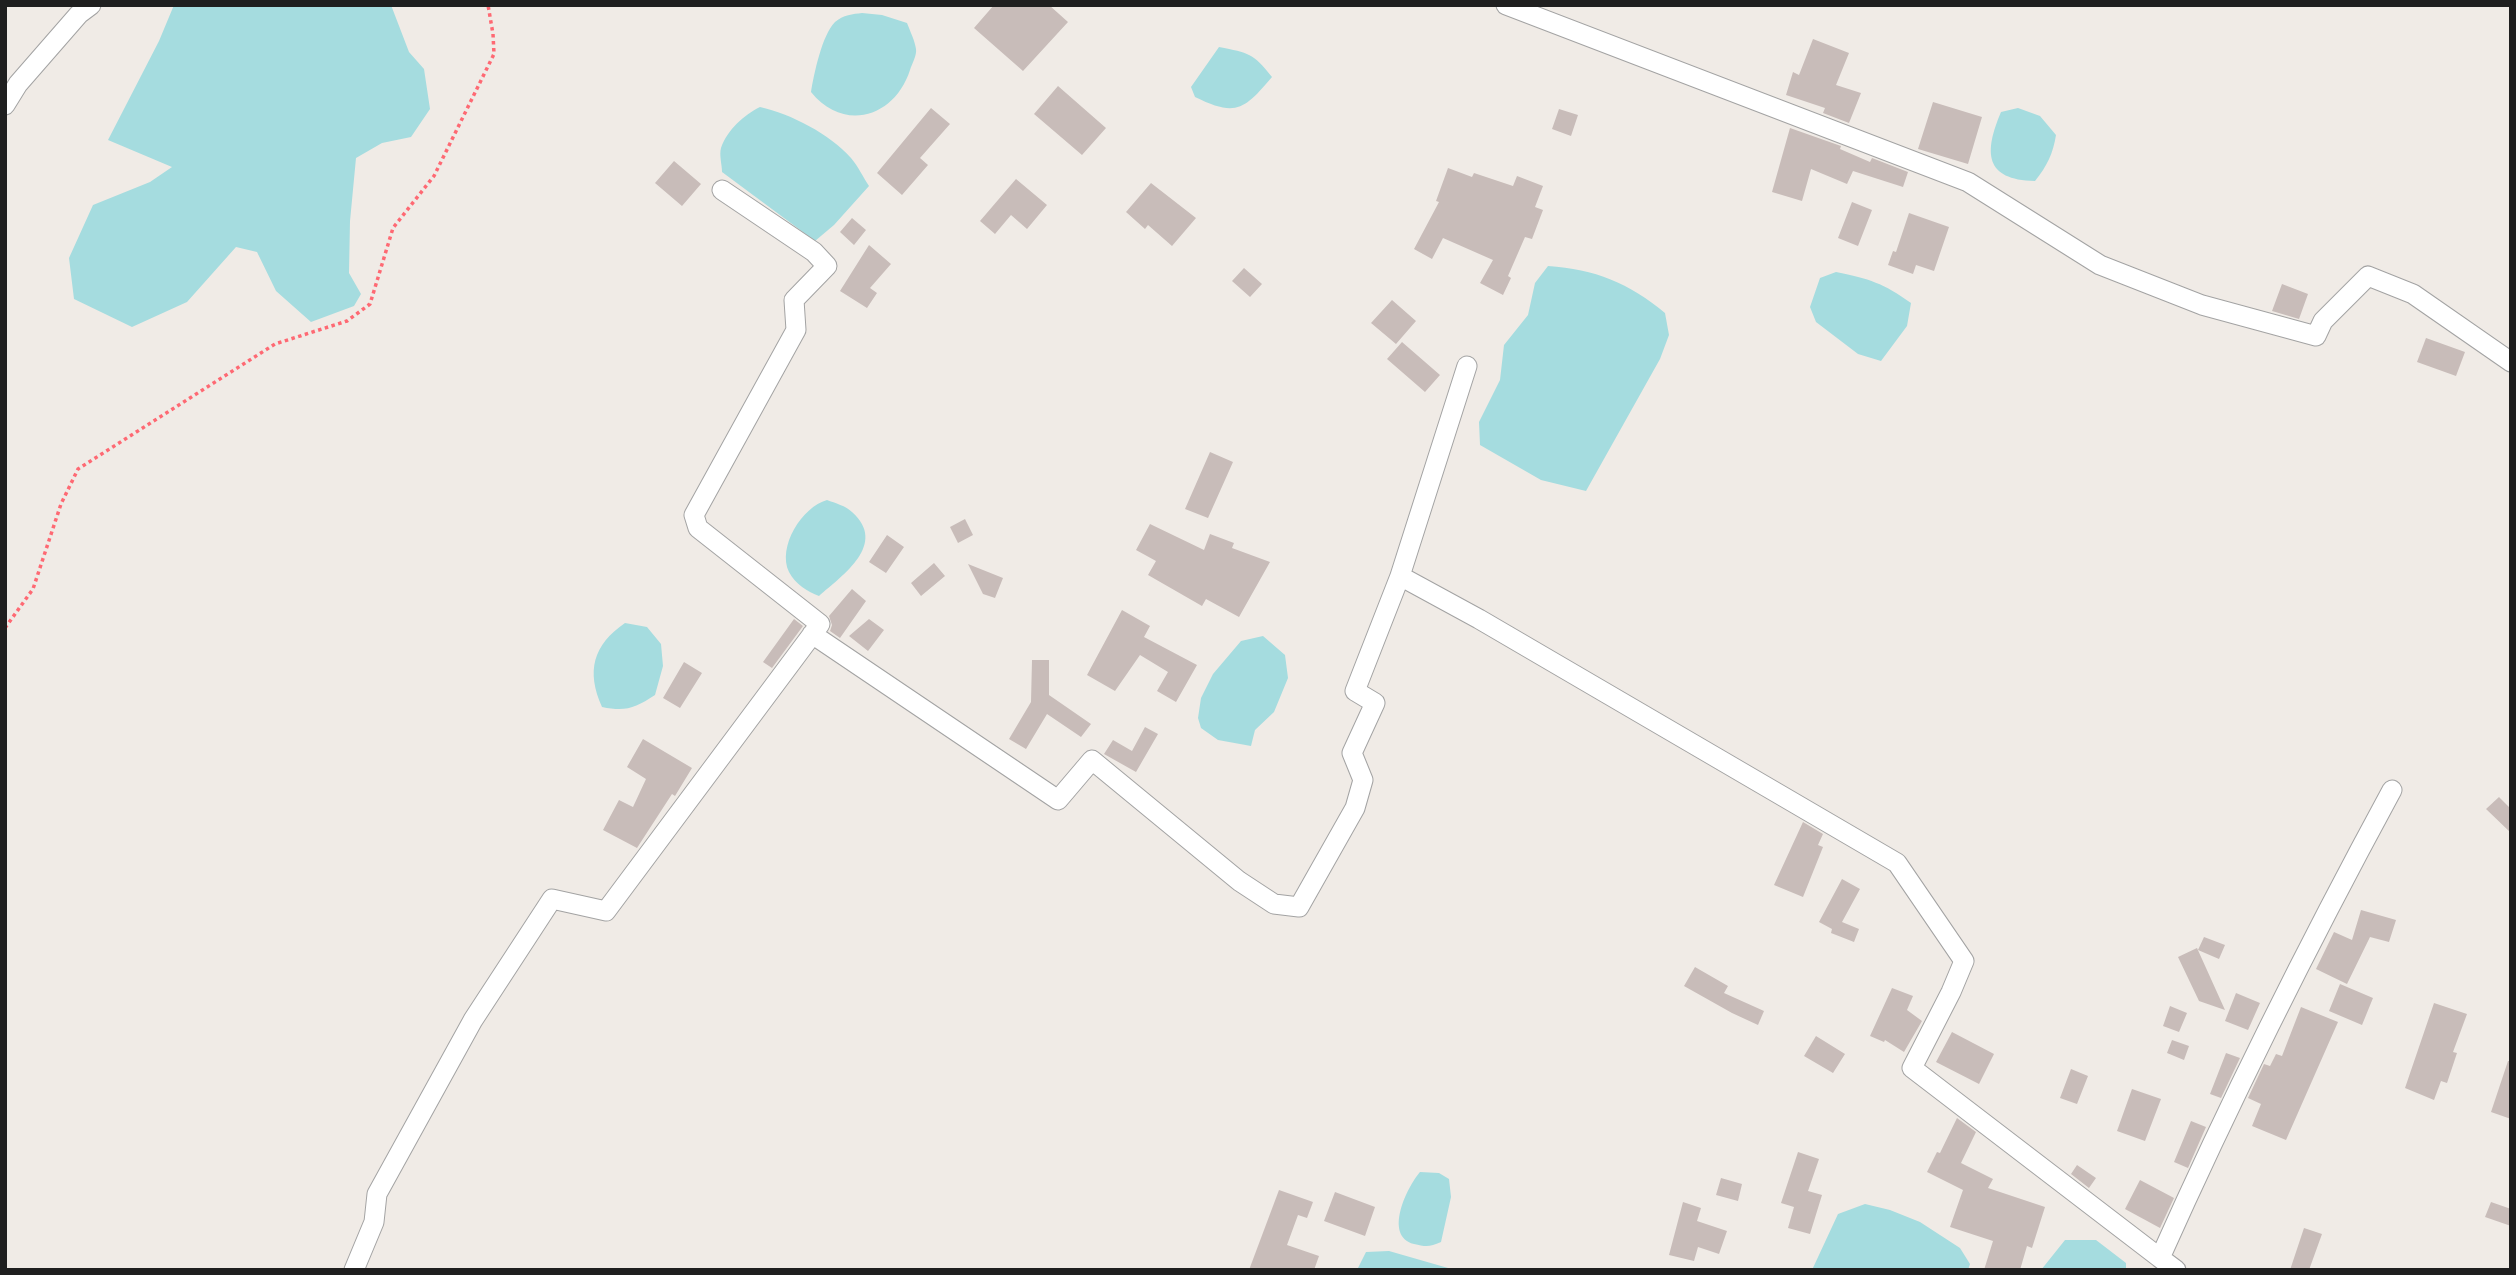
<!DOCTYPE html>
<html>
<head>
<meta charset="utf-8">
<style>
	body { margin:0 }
	#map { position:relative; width:2516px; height:1275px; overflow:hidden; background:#f0ebe6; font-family:Inter,sans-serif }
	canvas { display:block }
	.frame { position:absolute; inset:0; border:7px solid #1f1f1f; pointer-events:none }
</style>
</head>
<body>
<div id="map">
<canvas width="2516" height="1275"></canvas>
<div class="frame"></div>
</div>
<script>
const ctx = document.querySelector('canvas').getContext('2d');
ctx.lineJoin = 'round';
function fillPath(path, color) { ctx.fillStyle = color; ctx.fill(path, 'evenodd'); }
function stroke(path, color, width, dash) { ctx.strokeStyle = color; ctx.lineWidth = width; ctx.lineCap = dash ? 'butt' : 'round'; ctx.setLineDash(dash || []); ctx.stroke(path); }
fillPath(new Path2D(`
	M174 5H391L409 52 424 69 430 109 411 137 382 143 356 158 350 221 349 273 361 294 354 306 311 322 276 291 257 252 236 247 187 302 132 327 74 299 69 258 93 205 150 182 172 167 108 140 159 41Z
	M862 13 882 15 907 23C910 31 915 41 916 49 917 55 912 64 910 70 895 117 844 133 811 92 814 74 822 35 835 22 843 15 853 14 862 13Z
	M1219 47C1249 53 1253 53 1272 77 1244 110 1236 117 1195 97L1191 87Z
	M760 107C791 114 830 134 851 158 858 166 863 177 869 186L834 225 815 241 722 172C722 165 719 155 721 148 727 130 744 115 760 107Z
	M2018 108 2040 116 2056 135C2053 154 2047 166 2035 181 1984 180 1984 152 2001 112Z
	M1548 266C1595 269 1629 283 1665 313L1669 335 1660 359 1586 491 1541 480 1480 445 1479 422 1500 380 1504 345 1528 315 1535 283Z
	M1836 272C1870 279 1883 283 1911 303L1907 326 1881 361 1858 354 1816 322 1810 307 1820 278Z
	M827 500C835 503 846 506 852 512 888 544 843 575 819 596 808 592 795 584 789 572 777 547 802 507 827 500Z
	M625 623 647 627 661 644 663 666 655 695C635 708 626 712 602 707 586 671 593 645 625 623Z
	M1263 636 1285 655 1288 678 1274 712 1255 730 1251 746 1218 740 1201 728 1198 718 1201 698 1213 674 1241 641Z
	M1420 1172 1439 1173 1449 1179 1451 1197 1441 1242C1430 1247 1426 1247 1414 1244 1383 1236 1407 1187 1420 1172Z
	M1865 1204 1890 1210 1920 1222 1960 1248 1970 1264 1968 1270H1812L1838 1214Z
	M2065 1240H2096L2126 1263V1270H2041Z
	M1389 1251 1455 1270H1357L1366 1252Z`), '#a5dcdf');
fillPath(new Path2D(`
	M994 5H1049L1068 22 1023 71 974 28Z
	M1813 39 1849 53 1836 85 1861 93 1849 123 1823 113 1825 108 1786 95 1793 72 1799 75Z
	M1058 86 1106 128 1082 155 1034 114Z
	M1933 102 1982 117 1968 164 1918 149Z
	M931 108 950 124 920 158 928 165 902 195 877 173Z
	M1559 109 1578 115 1571 136 1552 129Z
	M1790 128 1841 146 1840 149 1870 162 1872 158 1908 172 1903 187 1853 171 1847 184 1811 169 1802 201 1772 192Z
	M674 161 701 184 682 206 655 183Z
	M1448 168 1472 177 1474 173 1513 186 1517 176 1543 186 1535 207 1543 210 1532 239 1525 237 1508 276 1511 278 1503 295 1480 283 1493 260 1443 238 1432 259 1414 249 1439 202 1436 201Z
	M1016 179 1047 205 1027 229 1011 215 995 234 980 221Z
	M1151 183 1196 218 1172 246 1148 225 1145 229 1126 212Z
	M1852 202 1872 210 1858 246 1838 238Z
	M1909 213 1949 227 1934 271 1916 265 1913 274 1888 265 1893 251 1896 252Z
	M852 218 866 230 854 245 840 232Z
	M869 245 891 264 870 288 877 293 867 308 840 291Z
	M1244 268 1262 284 1250 297 1232 281Z
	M2282 284 2308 294 2299 319 2272 311Z
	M1392 300 1416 321 1396 344 1371 323Z
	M2426 338 2465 352 2456 376 2417 362Z
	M1402 342 1440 375 1425 392 1387 359Z
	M1210 452 1233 462 1208 518 1185 509Z
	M965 519 973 535 958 543 950 527Z
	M1150 524 1204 550 1210 534 1234 543 1232 548 1270 562 1239 617 1206 599 1202 606 1148 575 1156 561 1136 550Z
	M887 535 904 547 886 573 869 562Z
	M934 563 945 576 921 596 911 583Z
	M968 564 1003 578 995 598 983 594Z
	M852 589 866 601 840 638 830 631 832 625 829 616Z
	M1122 610 1150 626 1144 637 1197 665 1176 702 1157 691 1168 672 1140 655 1115 691 1087 675Z
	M794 619 803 626 772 668 763 662Z
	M869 619 884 630 868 651 849 636Z
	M1032 660H1049V695L1091 724 1081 737 1047 714 1026 749 1009 739 1031 702Z
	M684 662 702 673 680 708 663 698Z
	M1145 727 1158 734 1136 772 1104 754 1113 740 1132 751Z
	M643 739 692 768 675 796 672 794 637 848 603 830 619 800 633 807 646 779 627 767Z
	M2499 797 2511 809V833L2486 809Z
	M1803 822 1823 834 1818 845 1823 847 1803 897 1774 885Z
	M1842 879 1860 889 1842 922 1859 929 1854 942 1831 933 1832 929 1819 922Z
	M2361 910 2396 920 2389 942 2370 937 2347 984 2316 969 2334 932 2352 940Z
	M2204 937 2225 945 2219 959 2198 950Z
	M2197 948 2225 1010 2199 1001 2178 957Z
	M1695 967 1728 986 1724 993 1764 1011 1758 1025 1732 1013 1684 986Z
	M2340 984 2373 998 2362 1025 2329 1011Z
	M1892 988 1913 996 1907 1010 1922 1021 1904 1052 1885 1040 1884 1042 1870 1036Z
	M2236 993 2260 1003 2248 1030 2225 1021Z
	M2434 1003 2467 1014 2453 1052 2457 1053 2447 1083 2441 1081 2434 1100 2405 1088Z
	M2170 1006 2187 1013 2179 1032 2163 1026Z
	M2301 1007 2338 1022 2286 1140 2252 1126 2261 1104 2248 1098 2264 1064 2270 1066 2276 1054 2282 1056Z
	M1952 1032 1994 1054 1979 1084 1936 1062Z
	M1816 1036 1845 1054 1833 1073 1804 1056Z
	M2172 1040 2189 1046 2184 1060 2167 1053Z
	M2226 1053 2240 1058 2221 1098 2210 1094Z
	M2508 1061H2511V1119L2491 1112Z
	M2071 1069 2088 1076 2077 1104 2060 1098Z
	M2132 1089 2161 1099 2145 1141 2117 1131Z
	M1957 1118 1976 1132 1961 1163 1993 1179 1988 1188 2045 1207 2032 1248 2027 1246 2020 1270H1984L1993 1241 1950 1227 1963 1190 1927 1172 1937 1152 1940 1153Z
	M2191 1121 2206 1127 2188 1168 2174 1162Z
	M1798 1152 1819 1159 1808 1191 1822 1195 1810 1234 1788 1228 1794 1207 1781 1203Z
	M2077 1165 2096 1178 2089 1188 2071 1174Z
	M1721 1178 1742 1184 1738 1201 1716 1195Z
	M2140 1180 2174 1198 2160 1228 2125 1209Z
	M1279 1190 1313 1202 1307 1218 1298 1215 1287 1245 1319 1256 1314 1270H1249Z
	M1335 1192 1375 1207 1365 1236 1324 1221Z
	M1683 1202 1701 1208 1697 1221 1727 1231 1719 1254 1698 1247 1694 1261 1669 1255Z
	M2491 1202 2511 1209V1226L2485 1217Z
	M2304 1228 2322 1234 2309 1270H2290Z`), '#c8bcb9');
const minor = new Path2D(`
	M1506 5 1968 182 2100 265 2202 305 2316 336 2323 321 2368 276 2413 294 2511 362
	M5 105 18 84 79 14 91 5
	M1467 366 1400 576 1479 619 1897 863 1964 961 1951 992 1912 1068 2160 1258
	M812 634 1058 800 1092 760 1239 881 1274 904 1299 907 1355 808 1363 780 1352 753 1375 703 1355 691 1400 576
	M354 1270 374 1222 377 1194 473 1020 552 899 606 911 820 624 698 528 694 515 796 330 794 300 827 266 814 252 722 190
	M2176 1270 2160 1258C2231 1099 2309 943 2392 790`);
stroke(minor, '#a3a3a3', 21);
stroke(new Path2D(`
	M5 628 33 589 61 504 78 469 275 344 347 321 370 304 393 228 434 176 494 54 493 34 488 5`), '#fe6973', 3.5, [3.5, 3.5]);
stroke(minor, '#fff', 19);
</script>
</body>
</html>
